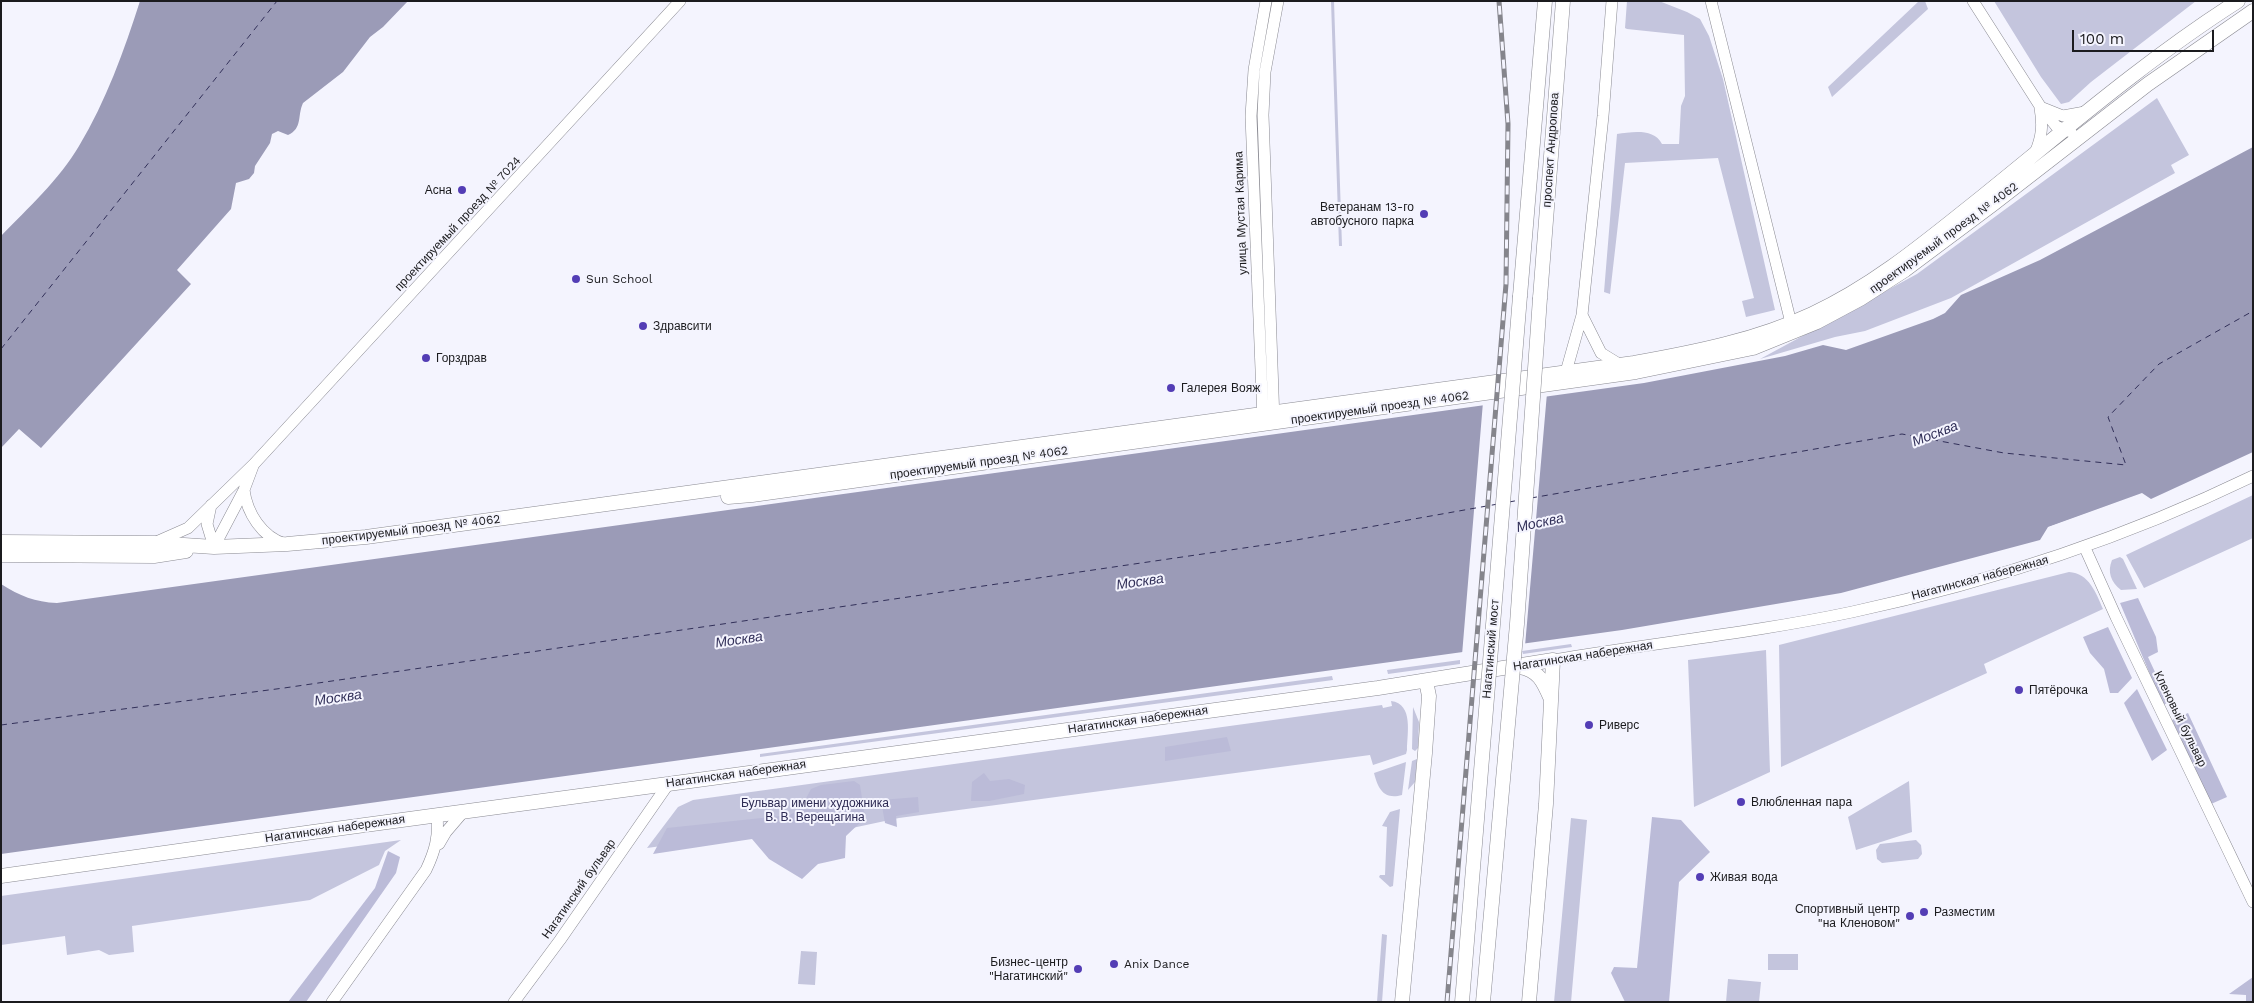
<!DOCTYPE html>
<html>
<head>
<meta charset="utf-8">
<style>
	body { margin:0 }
	#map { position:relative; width:2254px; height:1003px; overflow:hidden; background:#f4f4fe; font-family:"Work Sans",sans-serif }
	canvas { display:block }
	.frame { position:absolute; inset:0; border:2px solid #1b1b1e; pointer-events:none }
	.scale { position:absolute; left:2072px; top:30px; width:142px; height:22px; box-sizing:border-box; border:2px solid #1b1b1e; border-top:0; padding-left:6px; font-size:15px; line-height:18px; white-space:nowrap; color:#1b1b1e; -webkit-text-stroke:4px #f4f4fe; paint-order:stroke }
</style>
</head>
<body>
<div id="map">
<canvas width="2254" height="1003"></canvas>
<div class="frame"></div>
<div class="scale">100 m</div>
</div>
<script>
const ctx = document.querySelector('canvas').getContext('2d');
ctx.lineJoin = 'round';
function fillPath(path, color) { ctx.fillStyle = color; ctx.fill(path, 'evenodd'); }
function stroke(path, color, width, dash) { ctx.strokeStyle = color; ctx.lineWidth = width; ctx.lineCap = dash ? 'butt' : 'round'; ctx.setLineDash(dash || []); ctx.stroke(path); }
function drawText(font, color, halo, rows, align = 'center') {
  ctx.font = font + ' "Work Sans",sans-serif'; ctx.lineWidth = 4; ctx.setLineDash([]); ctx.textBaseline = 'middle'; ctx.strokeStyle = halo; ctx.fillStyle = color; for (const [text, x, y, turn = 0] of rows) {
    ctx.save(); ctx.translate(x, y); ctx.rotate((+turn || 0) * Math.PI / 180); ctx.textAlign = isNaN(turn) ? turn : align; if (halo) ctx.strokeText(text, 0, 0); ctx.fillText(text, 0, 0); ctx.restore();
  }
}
fillPath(new Path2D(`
	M1331 1H1334L1342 246H1339Z
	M1627 1H1659L1687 12 1700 19 1709 36 1723 79 1775 310 1746 317 1742 301 1754 298 1718 158 1625 163 1610 294 1604 292 1617 134C1632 132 1654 128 1662 144H1679L1681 106 1685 96 1684 35 1627 29 1625 28Z
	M1919 1H1925L1928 9 1832 97 1828 87Z
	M1994 1H2196L2091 82 2069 102 2061 104 2041 77Z
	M2157 98 2189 155 2171 165 2175 173 1951 298 1865 331 1835 337 1760 359 1917 274Z
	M2253 495V538L2144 588 2126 555Z
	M2120 557 2123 559 2137 589 2121 590C2111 582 2107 572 2112 560Z
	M2069 572C2089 573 2096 593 2103 609L1984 664 1987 673 1781 767 1779 645Z
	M1571 644 1572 647 1523 654 1522 651Z
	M1766 650 1770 772 1694 807 1688 660Z
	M1460 660V664L1388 674 1387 670Z
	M1332 676 1333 680 760 757V754Z
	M1391 701C1414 704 1407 734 1407 750L1406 754 1373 765 1370 755 899 818 810 837 786 829 647 848 678 807 693 800 1382 705 1383 708 1392 706Z
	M1413 707 1419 722 1418 748 1415 751 1412 749Z
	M1417 759 1415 782 1408 790 1412 761Z
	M1406 762 1402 795C1384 800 1378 789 1374 773Z
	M1909 781 1912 832 1856 850 1848 817Z
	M1400 809 1393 886 1390 887 1379 877 1380 875H1385L1387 827 1382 826 1390 812Z
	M1571 818 1587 820 1571 1002H1554Z
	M401 840 385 851 379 865 310 900 132 926 134 952 109 955 99 950 67 955 65 936 1 945V896Z
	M1916 840 1921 845 1922 854 1918 859 1882 863 1877 859 1876 850 1880 844Z
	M1382 934 1387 935 1382 1002H1377Z
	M801 951 817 952 815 985 798 984Z
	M1768 954H1798V970H1768Z
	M1728 979 1761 982 1759 1002H1726Z`), '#c4c5dd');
fillPath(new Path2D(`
	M2138 598 2156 637 2158 652 2148 657 2169 702 2163 705 2120 603Z
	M2108 627 2132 678 2118 693H2110L2104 669 2090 653 2083 637Z
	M2137 689 2167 750 2152 761 2124 703Z
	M2188 713 2227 797 2211 804 2172 720Z
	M1227 737 1231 751 1165 761V747Z
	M984 773 990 781 1009 779 1025 785 1024 794 989 801H971L972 782Z
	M854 781 860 785 865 818 846 836 845 858 818 864 802 879 769 859 752 839 653 854 667 828 790 815 801 808 811 789 821 785Z
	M918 797 919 812 896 816 897 827 885 823 881 800Z
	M1652 817 1681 820 1710 852 1679 882 1669 1002H1625L1611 973 1614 967 1637 968Z
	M388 851 400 857 396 873 306 1002H288L375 888Z
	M2253 977V1002H2246V995L2229 994Z`), '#bbbbd8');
fillPath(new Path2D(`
	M140 1H408L383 27 370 37 343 72 303 103C297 116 303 128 288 135L278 131 272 134 270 143 255 166 254 173 249 179 236 183 231 209 177 270 191 284 41 448 19 429 1 448V236C28 208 59 180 79 146 106 101 124 51 140 1Z
	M2253 147V452L2151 499 2142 493 2048 527 2040 540 1841 593 1622 630 1 854V584C20 596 35 602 57 603L1644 383 1785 356 1823 345 1846 350 1933 319 1945 313 1961 295 2040 260Z`), '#9b9bb7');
fillPath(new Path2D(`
	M1547 393 1525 646 1462 655 1483 402Z
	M2139 495 2140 497 2049 529V527Z`), '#f4f4fe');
stroke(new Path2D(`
	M1 349 277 1
	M1531 498 1902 434 2004 453 2126 465 2108 417 2159 364 2253 311
	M1509 502 1520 500
	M1 725 284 688 1285 542 1498 504`), '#323059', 1, [6, 5]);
const minor = new Path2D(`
	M1711 1 1791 323
	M1973 1 2040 106 2056 126 2071 132
	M2043 108 2063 116 2085 112
	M2035 153C2042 137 2043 125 2040 108
	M1582 315 1601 353 1619 364
	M1566 372 1582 315 1603 116 1612 1
	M1263 420 1251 116 1254 70 1266 1
	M1274 421 1263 115 1265 72 1278 1
	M244 490C247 513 262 537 285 544
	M211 505 207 524 214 547
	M154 543 188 528 254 464 680 1
	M214 547 244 490 253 466
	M2085 548 2116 617 2253 902
	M1553 660C1653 643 1753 633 1852 612 1991 582 2125 538 2253 476
	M439 844 446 832 464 811
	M332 1002 426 870C435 851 439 837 437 815
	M514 1002 560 940 669 783`);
const major = new Path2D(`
	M1520 296 1545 1
	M1540 298 1563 1
	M728 497 752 495 1636 372 1753 348 1817 322 1860 299 1905 270 1992 205 2148 84 2253 11
	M1 542 154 543 214 547 287 544 366 537 1634 363C1696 352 1756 340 1812 314 1875 285 1929 239 1983 196 2066 129 2147 59 2238 1
	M1 555 154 556 186 551
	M1520 667C1538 670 1543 681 1550 697
	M1 876 313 832 1378 688 1553 660 1546 804 1529 1002
	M1402 1002 1425 753 1429 696 1426 681`);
stroke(minor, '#8a8a92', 12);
stroke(major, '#8a8a92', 15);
stroke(minor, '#fff', 11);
stroke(major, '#fff', 14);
const rail = new Path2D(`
	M1447 1002 1506 284 1508 124 1499 1`);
stroke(rail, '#85858c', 5);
stroke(rail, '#f4f4fe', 3, [9]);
const majorBridge = new Path2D(`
	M1462 1002 1520 296
	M1483 1002 1517 624 1540 298`);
stroke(majorBridge, '#8a8a92', 15, []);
stroke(majorBridge, '#fff', 14);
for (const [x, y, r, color] of [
	[462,190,5,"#533db5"],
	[1424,214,5,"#533db5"],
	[576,279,5,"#533db5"],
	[643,326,5,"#533db5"],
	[426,358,5,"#533db5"],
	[1171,388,5,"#533db5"],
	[2019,690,5,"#533db5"],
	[1589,725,5,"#533db5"],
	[1741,802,5,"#533db5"],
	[1700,877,5,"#533db5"],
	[1924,912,5,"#533db5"],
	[1910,916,5,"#533db5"],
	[1114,964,5,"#533db5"],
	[1078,969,5,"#533db5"]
]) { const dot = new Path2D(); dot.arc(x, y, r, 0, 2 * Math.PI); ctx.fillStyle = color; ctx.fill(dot); stroke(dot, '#f4f4fe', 2); }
drawText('12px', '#1b1b1e', '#f4f4fe', [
	["проспект Андропова",1551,150,-86],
	["улица Мустая Карима",1241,213,-92],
	["проектируемый проезд № 7024",458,224,-47],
	["проектируемый проезд № 4062",1944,238,-36],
	["проектируемый проезд № 4062",1380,408,-8],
	["проектируемый проезд № 4062",979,463,-8],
	["проектируемый проезд № 4062",411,530,-7],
	["Нагатинская набережная",1980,578,-15],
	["Нагатинский мост",1491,649,-85],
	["Нагатинская набережная",1583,656,-9],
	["Кленовый бульвар",2180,719,64],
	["Нагатинская набережная",1138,720,-8],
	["Нагатинская набережная",736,774,-8],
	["Нагатинская набережная",335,829,-8],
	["Нагатинский бульвар",579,889,-55]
]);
drawText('12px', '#1b1b1e', '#f4f4fe', [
	["Асна",452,190,"right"],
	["Ветеранам 13-го",1414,207,"right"],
	["автобусного парка",1414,221,"right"],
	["Sun School",586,279],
	["Здравсити",653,326],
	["Горздрав",436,358],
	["Галерея Вояж",1181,388],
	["Пятёрочка",2029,690],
	["Риверс",1599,725],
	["Влюбленная пара",1751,802],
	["Живая вода",1710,877],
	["Спортивный центр",1900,909,"right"],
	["\"на Кленовом\"",1900,923,"right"],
	["Разместим",1934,912],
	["Бизнес-центр",1068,962,"right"],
	["\"Нагатинский\"",1068,976,"right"],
	["Anix Dance",1124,964]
], 'left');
drawText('12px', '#2d2a53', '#f4f4fe', [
	["Бульвар имени художника",815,803],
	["В. В. Верещагина",815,817]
]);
drawText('italic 14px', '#323059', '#f4f4fe', [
	["Москва",1935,434,-21],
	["Москва",1540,523,-12],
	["Москва",1140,582,-8],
	["Москва",739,640,-8],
	["Москва",338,698,-8]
]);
</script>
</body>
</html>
